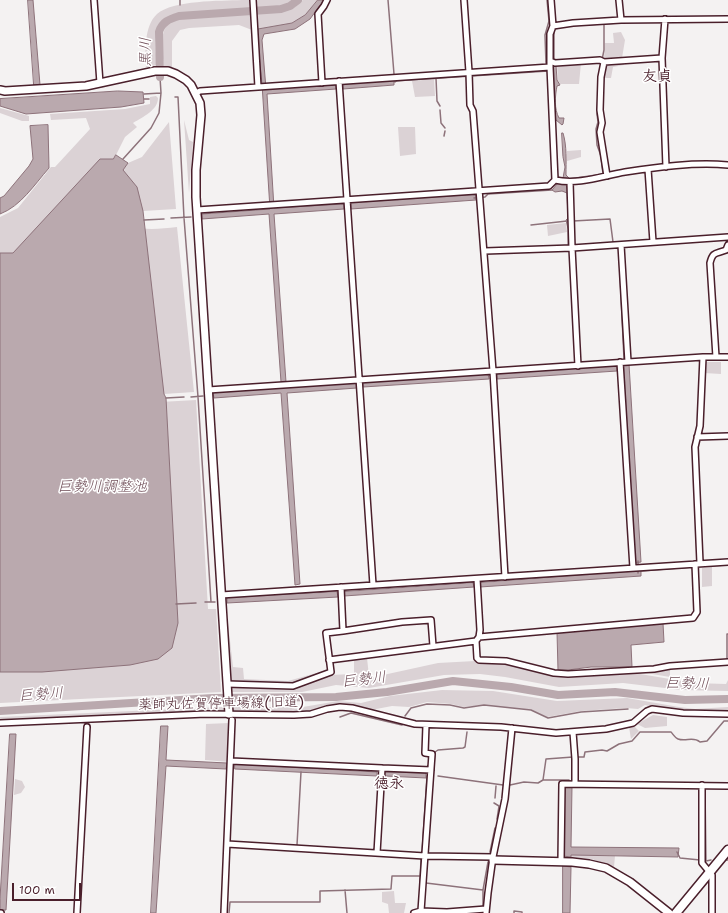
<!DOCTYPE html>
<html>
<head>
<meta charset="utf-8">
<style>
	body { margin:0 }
	#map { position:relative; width:728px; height:913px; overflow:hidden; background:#f4f2f2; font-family:"Shantell Sans",sans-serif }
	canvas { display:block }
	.scale { position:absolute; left:12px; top:883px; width:69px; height:18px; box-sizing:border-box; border:2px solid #4a1f2b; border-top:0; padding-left:5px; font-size:12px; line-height:14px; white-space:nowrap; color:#4a1f2b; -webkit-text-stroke:3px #fff; paint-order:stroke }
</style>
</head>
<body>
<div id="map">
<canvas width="728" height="913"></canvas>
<div class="scale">100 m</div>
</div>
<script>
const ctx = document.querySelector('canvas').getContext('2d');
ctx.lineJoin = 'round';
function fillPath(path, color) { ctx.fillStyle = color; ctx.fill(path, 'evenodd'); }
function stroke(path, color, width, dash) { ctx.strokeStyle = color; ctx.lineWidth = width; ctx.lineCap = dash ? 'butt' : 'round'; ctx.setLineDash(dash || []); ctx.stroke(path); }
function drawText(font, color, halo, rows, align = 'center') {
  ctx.font = font + ' "Shantell Sans","Klee One",sans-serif'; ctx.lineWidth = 3; ctx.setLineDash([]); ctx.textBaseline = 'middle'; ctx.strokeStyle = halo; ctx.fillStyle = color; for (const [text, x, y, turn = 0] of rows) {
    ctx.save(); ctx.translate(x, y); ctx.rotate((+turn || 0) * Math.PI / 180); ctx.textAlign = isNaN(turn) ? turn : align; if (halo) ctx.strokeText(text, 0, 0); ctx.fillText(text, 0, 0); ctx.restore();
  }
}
fillPath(new Path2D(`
	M242 0H295L282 7 177 13C172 15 166 18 163 21 152 33 156 51 157 65L146 67C145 52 144 26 157 14 173 0 220 1 242 0Z
	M303 0H318L305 15 292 23 280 26 252 30 239 25 189 28 180 30 172 41V69L164 67C163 53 158 34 169 23 172 21 177 20 181 18L283 12 295 7Z
	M621 32 625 40 622 58 604 59 605 43H614L613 33Z
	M624 62V65L613 67 611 78H603L606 63Z
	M581 63 579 84H560L558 80 557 64Z
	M434 79 435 96 415 97 412 81Z
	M156 96 158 98C158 110 143 117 133 123L137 127 125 137 116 155 113 159 122 170 128 163 142 157 169 122 176 209 143 211 127 218 13 253H0V217L18 208 51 167H55L90 129 86 118 51 120 50 114 125 109 150 104V97Z
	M0 108 29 116V121H22L0 113Z
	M184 120 189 140 193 142 189 193Z
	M398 127H415L416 154 400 156Z
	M581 150V157L567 161V151Z
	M566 223 567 232 548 236 547 225Z
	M130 227C147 230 161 229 177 227L194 392 164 394 142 403 196 400 208 609H216L221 692 0 703V657Z
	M704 362H721V374L704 373Z
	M712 567V586L702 587V568Z
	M225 614 228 623 233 667 243 668 244 679 288 681 327 670 331 675 352 674 374 677 438 663 475 661 508 665 559 676 634 673 694 683 726 684 728 680V691L682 690 623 683 559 687 505 677 480 674 444 675 369 688 336 685 302 692H231Z
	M367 658 369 676 354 674V659Z
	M670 669V677L646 673Z
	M442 690 493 691 557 701 627 698 679 707 695 709 728 707V712L697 713 662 709 645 705 638 709 626 708 581 711 547 717 531 710 484 705 464 707 451 704 427 702 409 707 392 706 371 710 348 705 327 707 309 712H221L0 722V717L221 707H303L338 701 361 703 390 696Z
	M653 715 667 717V726L645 728 637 724Z
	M229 723V762L205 760 206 724Z
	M633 725 639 731 631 739 629 727Z
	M15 779 22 781 25 787 21 793 14 795Z
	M571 855 615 856 614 867 592 859 571 857Z
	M394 891 395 903H406L404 913H389L388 904 382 902V892Z`), '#dbd2d5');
const water = new Path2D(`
	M28 0H33L40 85H34Z
	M318 0H324L310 19 295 29 264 34 262 40 266 89 336 85V89L267 94 274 208 344 204V209L274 214 286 382H281L269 214 202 219V214L270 209 262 84 257 34 258 29 292 23 305 15Z
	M553 65H556L557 80 560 85 557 86C555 96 554 109 559 118H564L563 124 562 125 556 120Z
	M396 80V82H394V85L343 89V84Z
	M118 91 143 92 144 103 121 107 26 114 0 106V99Z
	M48 125 49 168C34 185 21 206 0 214V198L4 196 29 166 33 159 30 126Z
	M562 133H563C567 146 566 161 566 175L569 178 567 180V184L568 187 570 244 569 246H568V229L566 220 568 218 567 193 562 191 555 192 552 190 558 183 565 184V179L563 178 565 167 563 157Z
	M116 155 128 163 123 170 137 187 143 211 164 394 166 398 178 623 172 648 158 659 130 665 42 672H0V253H13L100 159H113Z
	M476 195V200L351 209V203Z
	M624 364H629L641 562 635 563Z
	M617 365V371L497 379V373Z
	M488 374 489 379 363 387V382Z
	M357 383V388L287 393 300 584 295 585 281 393 214 398 213 393Z
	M641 571V576L480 587V583Z
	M473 583 474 587 344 596V592Z
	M337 592 338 597 227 603V598Z
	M663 623 664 642 631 645 632 667H591L568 670H558L557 632Z
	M161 726H168L166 760 227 763 226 769 166 766 156 913H151Z
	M10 734H16L6 910H0V899Z
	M235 764 377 772V776L235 769Z
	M385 772 426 773V778L385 776Z
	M565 786H572L571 847 679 848 678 857 571 855V857L563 856Z
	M563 866 571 867 570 913H563Z`);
fillPath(water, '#baa9ae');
stroke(water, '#8d727a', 1);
stroke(new Path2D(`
	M180 0V5
	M388 0 394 74
	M566 26 636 22
	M554 60V29L557 28
	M602 60 604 50V24
	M546 64 545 35 549 21 547 0
	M436 78 437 101 440 106
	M394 81 548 71
	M144 94 161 93 160 77
	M175 97H178L184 218 198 397 211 602H215
	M144 99H149
	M440 110 441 123 445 128
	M444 136 445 131
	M123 159 151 128 159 113 161 93
	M569 179 603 174 601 156 597 145 596 129 598 122 597 114 599 79
	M474 198 485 197 488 194 552 190
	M171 218 191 217
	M144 220 164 219
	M573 221 610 219 613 242
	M531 225 567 221
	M619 253 624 359
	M717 341 718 356
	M705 360 718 359
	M719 360H728
	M647 363 700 360
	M191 397 203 396
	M166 398 184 397
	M693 447 698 425 701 360
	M695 499 697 556
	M638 561V573
	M704 566 728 565
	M641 571 692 567
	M205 602H211
	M176 604 196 603
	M727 659V634H728
	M405 716 411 708 427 704 450 705 464 708 484 705 531 710 548 718 581 712 628 709
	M340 717 351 713 402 725
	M577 757H584L585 752 602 750 607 751 619 744 632 741 640 732H671C673 734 675 738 678 739 686 742 693 736 700 742L707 741 724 721H728
	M438 776 503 785
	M543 780H569V783
	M510 785 524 782 538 783 543 780 546 759 573 757
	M705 789 706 861 711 860
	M495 798 496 786
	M494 803 499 806 497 819
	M430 818 435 752 438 750 463 748 465 747 467 732
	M297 845 301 772
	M490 852 495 828
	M677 852 680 858 700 860
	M422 853 427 776
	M725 860H728
	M420 882 421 859
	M426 883 483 890
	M345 890 347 913
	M483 906V890L488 862
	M229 913 230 902H320V891L391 889 392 876H420
	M514 913V911L522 912V913
	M709 913 710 901`), '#8d727a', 1.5);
stroke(new Path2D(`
	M160 77 159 32C162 22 169 19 179 16L281 9 290 6 298 0
	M0 711 213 698 336 697 387 692 453 681 511 687 558 695 615 692 685 700 728 699`), '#baa9ae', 8);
const street = new Path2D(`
	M94 0 100 83
	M253 0 258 87 550 67
	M464 0 469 72 470 105 473 111 493 371 505 577
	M551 0 553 26 550 34V67L555 180
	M619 0 621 20
	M665 19 662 58 666 167
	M553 26 573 23 621 20 728 19
	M550 61 555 63 600 60 604 62
	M339 81 373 585
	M322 83 318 14 324 6 327 0
	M196 93 200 91 258 87
	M648 169 653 242
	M607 176 600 132 602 123 600 110 601 77 604 62 662 58
	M555 180C579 185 602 176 625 172 658 167 694 162 728 165
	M570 182 572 248 578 366
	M197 210 549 186 555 180
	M621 245 628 362
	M485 251 572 248 728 237
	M716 357 710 263C713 251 716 254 726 250L728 245
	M620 362 633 568
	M208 390 703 357H728
	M697 437 728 436
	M700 563 695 447 700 426 703 357
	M221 595 728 562
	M343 631 402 622 431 620 433 646
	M479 637 693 618 697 612 695 564
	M476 641 477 658 479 660 506 661 554 673 568 674 654 669 670 666 728 662
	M329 660 476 641 479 637 480 630 477 579
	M227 684 293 686 331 672 326 633 343 631 341 587
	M0 723 206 714 294 715 311 714 327 709 340 707 352 708 415 724 501 727 556 733 606 729 633 723 647 711 652 709 683 713 728 714
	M573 732 575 759V784
	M231 761 382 768 431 770
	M702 785V863L712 875V913
	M227 844 425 856 493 857
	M377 853 382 768
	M561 861 562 784 728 786
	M421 911 432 754 425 753 426 725
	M0 913H1
	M77 913 87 727
	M224 913 232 720
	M414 913 421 911 447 912 486 909
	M486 913 488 893 493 857 505 799 512 728`);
const secondary = new Path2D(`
	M0 90 5 91 86 86 155 71H168L176 74 186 80 191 85 200 103 201 115 196 170V197L229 714
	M493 860 572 862 589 864 606 868 630 882 669 913`);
const primary = new Path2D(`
	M676 913 728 850`);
stroke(street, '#4a1f2b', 8);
stroke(secondary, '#4a1f2b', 10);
stroke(primary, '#4a1f2b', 11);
stroke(street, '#fff', 5);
stroke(secondary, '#fff', 7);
stroke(primary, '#fff', 8);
drawText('14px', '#4a1f2b', '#fff', [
	["薬師丸佐賀停車場線(旧道)",221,704,-1]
]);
drawText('italic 15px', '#714f59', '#fff', [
	["黒川",146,52,-90],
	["巨勢川調整池",102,487],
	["巨勢川",364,680,-6],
	["巨勢川",687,684,2],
	["巨勢川",41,695,-4]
]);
drawText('bold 15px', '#4a1f2b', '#fff', [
	["友貞",657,77],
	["徳永",389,784]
]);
</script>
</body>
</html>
